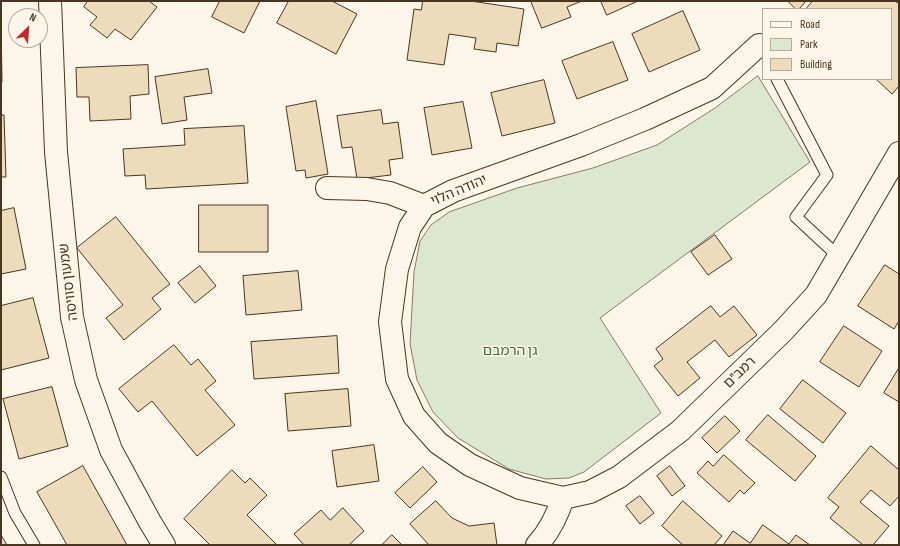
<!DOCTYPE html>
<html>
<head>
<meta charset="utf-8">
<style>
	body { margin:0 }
	#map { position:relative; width:900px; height:546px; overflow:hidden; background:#fbf6e9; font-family:"Sofia Sans Condensed",sans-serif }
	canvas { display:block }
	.frame { position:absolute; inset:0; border:2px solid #4a3520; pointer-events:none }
	.legend { position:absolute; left:762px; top:8px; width:130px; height:72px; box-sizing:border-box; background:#fbf6e9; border:1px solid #b4a999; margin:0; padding:5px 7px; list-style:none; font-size:12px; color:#4a3520 }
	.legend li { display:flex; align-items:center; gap:8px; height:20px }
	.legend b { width:20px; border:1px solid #b4a999 }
	.north { position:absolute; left:8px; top:8px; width:40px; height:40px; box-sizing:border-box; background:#fbf6e9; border:1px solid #b4a999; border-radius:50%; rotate:25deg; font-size:11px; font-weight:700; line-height:16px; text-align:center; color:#4a3520 }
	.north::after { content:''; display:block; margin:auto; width:14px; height:18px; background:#c62828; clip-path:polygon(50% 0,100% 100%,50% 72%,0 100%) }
</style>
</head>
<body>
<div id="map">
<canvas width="900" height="546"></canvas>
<div class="frame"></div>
<ul class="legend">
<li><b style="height:5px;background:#fbf6e9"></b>Road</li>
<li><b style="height:11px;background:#dce7d0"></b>Park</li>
<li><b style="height:11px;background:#ecdcbc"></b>Building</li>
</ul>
<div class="north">N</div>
</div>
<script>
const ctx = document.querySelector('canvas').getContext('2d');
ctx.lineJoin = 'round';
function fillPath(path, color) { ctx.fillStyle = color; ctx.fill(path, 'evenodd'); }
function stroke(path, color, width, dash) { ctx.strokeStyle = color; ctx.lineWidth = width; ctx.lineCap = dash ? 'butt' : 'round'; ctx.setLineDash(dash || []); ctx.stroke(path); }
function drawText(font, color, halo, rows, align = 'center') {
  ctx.font = font + ' "Sofia Sans Condensed","Noto Sans Hebrew",sans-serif'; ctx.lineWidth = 3; ctx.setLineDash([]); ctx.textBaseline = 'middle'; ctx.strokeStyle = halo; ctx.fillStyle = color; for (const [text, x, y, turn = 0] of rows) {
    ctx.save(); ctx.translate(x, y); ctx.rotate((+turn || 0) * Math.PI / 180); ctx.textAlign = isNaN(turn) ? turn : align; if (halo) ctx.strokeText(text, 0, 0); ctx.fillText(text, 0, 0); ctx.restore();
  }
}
const green = new Path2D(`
	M758 76 810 162 600 318 661 413 584 472 569 478 546 479 509 469 458 438 433 412 417 380 410 344 414 272 420 241 431 225 449 212 517 188 593 168 657 145 715 108Z`);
fillPath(green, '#dce7d0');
stroke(green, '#887966', 1);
const building = new Path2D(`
	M88 1H149L157 7 131 40 115 29 107 38 90 25 97 17 84 7Z
	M220 1H260L244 33 212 17Z
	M289 1H332L357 14 336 54 277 23Z
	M423 1H471L524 9 518 46 497 43 496 52 474 49 476 38 449 34 444 65 407 60 414 9 421 10Z
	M531 1H582L567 7 571 17 542 28Z
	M601 1H638L607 15Z
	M788 1H806L799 9H796Z
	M813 1H895L899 4V86L892 94 876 79H891V9H806Z
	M683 11 700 50 649 72 632 34Z
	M1 20 2 82H1Z
	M613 42 628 80 577 99 562 61Z
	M148 65 149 94 130 96 131 119 90 121 89 97H77L76 68Z
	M208 69 212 93 184 97 187 120 162 124 155 77Z
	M544 80 555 123 502 136 491 93Z
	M316 101 328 174 306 178 305 170 296 171 286 107Z
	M463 102 472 148 432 155 424 108Z
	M381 110 383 124 398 122 403 158 389 160 391 175 357 179 352 147 342 148 337 116Z
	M1 115H4L6 177H1Z
	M244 126 248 183 146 189 145 175 125 176 123 149 185 145 184 129Z
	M199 205H268V252H199Z
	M14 208 26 269 1 274V211Z
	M116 217 170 284 152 298 161 309 124 340 106 318 123 305 77 248Z
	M715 235 732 259 708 275 691 252Z
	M885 265 899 274V321L894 329 858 306Z
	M200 266 216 286 195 303 178 283Z
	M298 271 302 310 246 315 243 276Z
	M33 298 49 358 1 370V306Z
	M711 306 720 317 734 306 757 335 729 357 715 340 687 362 700 378 678 396 654 366 663 359 656 349Z
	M844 326 882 351 859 387 820 362Z
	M337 336 339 373 254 379 251 342Z
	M174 345 191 365 198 359 216 381 205 390 235 425 197 456 152 401 138 412 119 389Z
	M899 368V402L884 393Z
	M803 380 846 413 823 443 780 409Z
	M52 387 68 446 19 459 3 399Z
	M348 389 351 426 288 431 285 394Z
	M768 415 816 456 795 481 746 440Z
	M725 416 740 431 717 453 702 438Z
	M374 445 379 481 337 487 332 451Z
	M871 446 899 470V496L890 506 871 490 860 502 889 526 873 545H863L830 518 839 507 828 498Z
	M724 455 755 483 744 494 740 490 729 502 697 473 708 461 713 466Z
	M83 466 127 545H67L37 492Z
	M670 466 685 486 672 496 657 476Z
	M423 467 437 482 410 508 395 493Z
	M232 470 245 483 250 478 267 495 247 515 277 545H210L184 519Z
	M640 496 654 513 640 524 626 506Z
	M436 501 452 518 469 526 494 523 497 545H429L410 524Z
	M683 501 722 536 714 545H683L662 526Z
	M343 508 364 531 349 545H304L294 534 321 510 330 520Z
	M763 525 789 544 796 535 810 545H723L733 531 750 543Z
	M1 535 7 545H1Z
	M392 535 402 545H382Z`);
fillPath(building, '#ecdcbc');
stroke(building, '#4a3520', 1);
const lane = new Path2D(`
	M777 79 827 175 796 217 839 257
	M1 477 15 513 34 545`);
const street = new Path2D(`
	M327 188 367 189 390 193 424 206
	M563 498 520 488 470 465 438 443 414 416 397 379 390 322 397 269 410 227 424 206 453 191 581 145 645 119 712 88 759 45
	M537 545C550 531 557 516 563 498L590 492 619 477 680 431 783 331 816 295 899 153`);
const secondary = new Path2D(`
	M50 1 56 152 72 317 86 380 111 450 150 522 164 545`);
stroke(lane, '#4a3520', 13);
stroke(street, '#4a3520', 24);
stroke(secondary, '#4a3520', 24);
stroke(lane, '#fbf6e9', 11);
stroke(street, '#fbf6e9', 22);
stroke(secondary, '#fbf6e9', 22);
drawText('14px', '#4a3520', '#fbf6e9', [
	["יהודה הלוי",459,191,-23],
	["שמעון סוויסה",69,282,-97],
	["רמב\"ם",740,373,-44]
]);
drawText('14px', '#436837', '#fbf6e9', [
	["גן הרמבם",510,351]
]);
</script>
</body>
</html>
